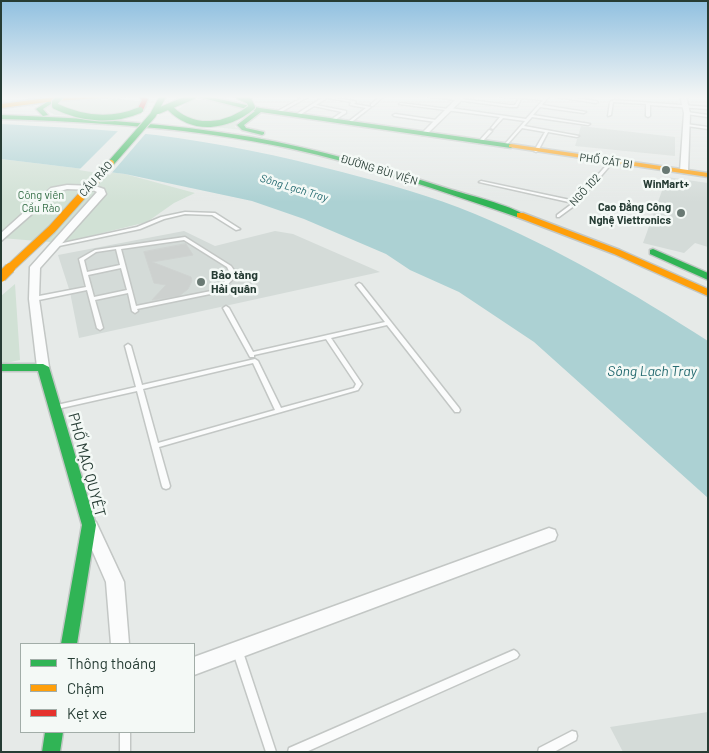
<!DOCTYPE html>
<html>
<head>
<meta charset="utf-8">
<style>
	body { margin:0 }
	#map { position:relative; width:709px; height:753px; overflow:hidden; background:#e6eae8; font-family:Barlow,sans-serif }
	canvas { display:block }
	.frame { position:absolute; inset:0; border:2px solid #263c34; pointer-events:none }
	.legend { position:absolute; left:20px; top:643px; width:175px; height:90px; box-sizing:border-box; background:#f4f9f6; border:1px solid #a2ada8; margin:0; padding:6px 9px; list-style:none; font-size:15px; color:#263c34 }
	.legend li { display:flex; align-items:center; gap:10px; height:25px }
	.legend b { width:25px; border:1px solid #a2ada8 }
</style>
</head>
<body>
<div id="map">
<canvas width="709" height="753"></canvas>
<div class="frame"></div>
<ul class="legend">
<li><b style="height:6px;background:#30b455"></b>Thông thoáng</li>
<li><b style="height:6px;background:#ff9f0a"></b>Chậm</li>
<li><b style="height:6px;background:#e5322d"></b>Kẹt xe</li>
</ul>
</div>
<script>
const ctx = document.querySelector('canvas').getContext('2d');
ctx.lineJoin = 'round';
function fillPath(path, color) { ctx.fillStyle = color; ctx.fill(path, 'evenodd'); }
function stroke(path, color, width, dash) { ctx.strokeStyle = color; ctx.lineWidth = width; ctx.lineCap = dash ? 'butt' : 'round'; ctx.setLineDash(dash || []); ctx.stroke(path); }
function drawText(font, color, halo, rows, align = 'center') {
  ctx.font = font + ' Barlow,sans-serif'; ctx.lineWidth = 5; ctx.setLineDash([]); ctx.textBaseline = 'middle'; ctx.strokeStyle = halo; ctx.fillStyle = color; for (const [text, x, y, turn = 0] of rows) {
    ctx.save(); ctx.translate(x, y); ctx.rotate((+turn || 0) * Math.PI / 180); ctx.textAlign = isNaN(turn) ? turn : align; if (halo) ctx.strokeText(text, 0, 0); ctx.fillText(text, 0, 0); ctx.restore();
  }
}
fillPath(new Path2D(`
	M581 126 675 137V156L575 146Z
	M667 177 708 183V247L695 243 684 253 643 243Z
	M184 231 215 246 275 231 293 234 380 272 79 338 70 292 58 255Z
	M708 712V752H623L610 727Z`), '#d4dbd8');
fillPath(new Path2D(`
	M120 99 146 102 148 106 144 112 115 118 55 115 44 109 59 101Z
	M198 100H204L252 110 237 122 235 127 242 130 205 126 177 110 189 101Z
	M1 159 125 174 195 193 174 203 147 222 62 243 1 238Z
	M15 284 20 360 1 364V296Z`), '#d1e1d5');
fillPath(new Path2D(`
	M1 124C53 127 105 129 156 135 219 143 281 156 342 172 387 184 432 196 475 214 557 248 633 293 708 341V498L534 342 459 292 410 270 386 254 304 219 252 201 125 174 1 159Z`), '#acd1d3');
fillPath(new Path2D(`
	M119 130 147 132 110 175 79 170Z`), '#e6eae8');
const building = new Path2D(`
	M186 244 193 255 152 262 191 277 192 281 188 289 179 296 152 300 166 285 154 283 144 252Z`);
fillPath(building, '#cdd1cf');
stroke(building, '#cfd3d1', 1);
const lane = new Path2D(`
	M305 96 308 97 279 113 276 112Z
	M325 96 354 101 356 102 354 104 371 107 349 124H348V122L366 108 350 105 351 102 327 98 316 105 346 111V113L333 121 331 120 332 119 342 112 314 106 298 116 295 115Z
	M381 96H384L373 106H371V104Z
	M426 96H438L510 105H515L519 98 498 96 545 98 546 96H549L542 105 586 112 584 113 540 107 533 115 590 124 588 125 532 117 524 126 579 136 577 137 548 132 538 151 536 152 534 151 545 132 522 128 505 147 503 146 504 145 525 121 503 118 493 129 491 128 500 117 399 104 401 103 448 109 450 108 526 119 543 100 520 98 521 99 517 107H510Z
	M561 96 596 101 598 102 596 103 550 96Z
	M614 100 708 107V109L650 105V116L648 117 646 116V104L614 102H613L611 115 608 116 610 102Z
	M687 112 708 115V117L686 114 685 113Z
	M395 114 436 120 438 121 436 122 394 116 393 115Z
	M686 124 708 127V129L687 126H686Z
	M489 130 492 131 481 143H479V141Z
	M610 161 613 162 578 203 559 217H557V215L573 203 479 182 481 181 575 201Z
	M185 212 215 213 240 229 236 230 212 215 185 214 164 219 140 229 54 247 52 246 54 245 137 227 161 217Z
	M185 237 231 266 236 273 232 280 220 292 137 309 138 311 135 313 132 311 128 293 95 300 103 328 100 330 97 328 87 290 34 301 31 299 34 297 86 287 79 259 95 250ZM184 240 227 267 230 273 228 278 216 290 136 306 121 249ZM116 249 120 265 87 272 84 260 96 252ZM121 268 127 290 94 297 88 275Z
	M359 283 361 284 459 408 460 410 459 412H455L387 325 331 338 362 384 358 390 159 447 170 486 169 488 166 489 163 488 162 486 137 391 57 409 54 407 57 405 136 387 125 346 128 344 131 346 142 385 255 359 258 361 281 408 354 388 356 384 326 339 254 355V357H250L223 308 226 306 229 308 253 352 385 322 356 285ZM253 363 275 410 158 443 143 389Z
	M238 647 241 649 243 652 276 752H266L233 652 235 649Z
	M514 650 517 652 519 655 517 658 306 752H288L289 748Z
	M572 731 576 732 577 736 576 740 554 752H538L539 748Z
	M120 732H130V752H120Z`);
const street = new Path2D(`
	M459 96H466L426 135H422V133Z
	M680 96H686L690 113 688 171 684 173 680 171 684 113Z
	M67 185 95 186 104 189 106 194 40 268 39 299 49 367 43 371 37 367 29 299 30 267 97 192 93 190 67 189 57 192 1 241V233L51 188Z
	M90 520 96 522 124 582 129 644H111L106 582 82 527 84 522Z
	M549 528 555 530 557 535 555 540 194 675V657Z`);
const fast = new Path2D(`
	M194 96H205L260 108 511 144 514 146 511 148 261 112 244 125 246 128 264 132V134L262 135 242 130 237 125 255 111Z
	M55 97 57 100 43 109 48 115 43 116 36 109Z
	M1 115C85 118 168 123 251 137 318 149 384 168 449 189 465 194 513 206 524 215L517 217C442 191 366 165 288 148 194 128 97 122 1 119Z
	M653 249 708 273V280L650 254V250Z
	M1 364H43L49 367 96 525 77 644H61L82 525 38 371H1Z
	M45 732H63L60 752H42Z`);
const slow = new Path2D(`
	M128 96 55 101 1 108V104L55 97Z
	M511 144 708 173V177L509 147V145Z
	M517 213H523L620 250 708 289V296L614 254 517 217Z`);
const jam = new Path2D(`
	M138 96H145L148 99 143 110 140 112 137 110 142 100Z`);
stroke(lane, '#c3c7c5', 3);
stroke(street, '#c3c7c5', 3);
stroke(fast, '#c2c7c5', 3);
stroke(slow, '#c2c7c5', 3);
stroke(jam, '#c2c7c5', 3);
fillPath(lane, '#fbfcfc');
fillPath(street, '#fbfcfc');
fillPath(fast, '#30b455');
fillPath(slow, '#ff9f0a');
fillPath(jam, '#e5322d');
const fastBridge = new Path2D(`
	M61 96 55 102V106C82 119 112 122 140 110
	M170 108C194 132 227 127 252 107L249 101 238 96
	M158 111 194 96
	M111 163 153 115 163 96`);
const slowBridgeFar2 = new Path2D(`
	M102 173 111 163`);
const slowBridgeFar1 = new Path2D(`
	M9 269 52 229 104 171`);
const slowBridge = new Path2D(`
	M1 277 10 268`);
stroke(fastBridge, '#bec6c3', 8, []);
stroke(slowBridgeFar2, '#bec6c3', 8, []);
stroke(slowBridgeFar1, '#bec6c3', 10, []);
stroke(slowBridge, '#bec6c3', 12, []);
stroke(fastBridge, '#30b455', 6);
stroke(slowBridgeFar2, '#ff9f0a', 6);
stroke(slowBridgeFar1, '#ff9f0a', 8);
stroke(slowBridge, '#ff9f0a', 10);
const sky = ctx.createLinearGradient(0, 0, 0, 202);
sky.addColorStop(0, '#90c0e0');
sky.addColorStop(0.48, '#f4f6f5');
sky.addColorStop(1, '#f4f6f500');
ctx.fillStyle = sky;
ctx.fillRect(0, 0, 709, 202);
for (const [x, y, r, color] of [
	[666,170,5,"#697973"],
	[681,213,5,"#697973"],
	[201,282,5,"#697973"]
]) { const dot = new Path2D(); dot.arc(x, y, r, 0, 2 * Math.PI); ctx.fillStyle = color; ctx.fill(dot); stroke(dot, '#f4f9f6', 2); }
drawText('11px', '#263c34', '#f4f9f6', [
	["PHỐ CÁT BI",606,161,8],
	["ĐƯỜNG BÙI VIỆN",379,170,17],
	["CẦU RÀO",96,179,-48],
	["NGÕ 102",585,190,-47]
]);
drawText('bold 11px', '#263c34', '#f4f9f6', [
	["WinMart+",666,184],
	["Cao Đẳng Công",671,207,"right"],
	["Nghệ Viettronics",671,220,"right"]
]);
drawText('italic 11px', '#266b71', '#f4f9f6', [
	["Sông Lạch Tray",294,188,17]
]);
drawText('11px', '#346e46', '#f4f9f6', [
	["Công viên",41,195],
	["Cầu Rào",41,208]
]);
drawText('bold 12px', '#263c34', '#f4f9f6', [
	["Bảo tàng",211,275],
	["Hải quân",211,289]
], 'left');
drawText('italic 14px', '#266b71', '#f4f9f6', [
	["Sông Lạch Tray",652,371]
]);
drawText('15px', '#263c34', '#f4f9f6', [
	["PHỐ MẠC QUYÊT",87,465,75]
]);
</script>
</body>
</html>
